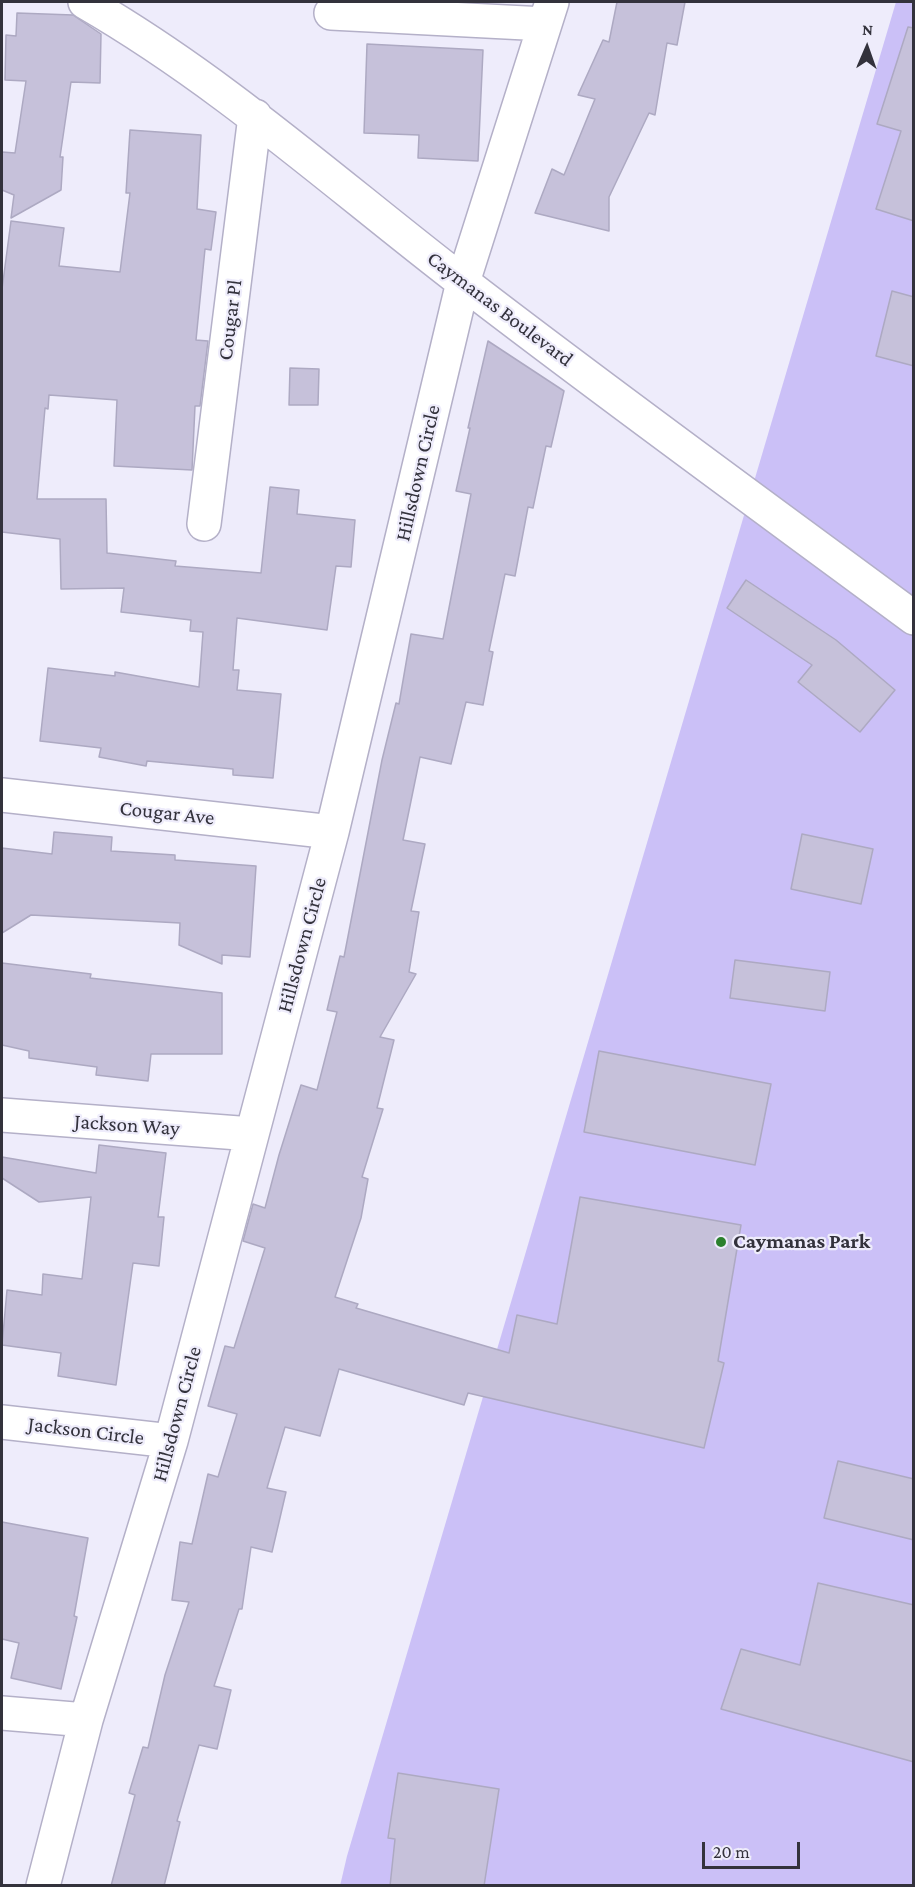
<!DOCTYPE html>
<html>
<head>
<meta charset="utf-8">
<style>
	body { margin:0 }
	#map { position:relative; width:915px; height:1887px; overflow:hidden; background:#eeecfb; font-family:"Crimson Pro",serif }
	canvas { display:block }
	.frame { position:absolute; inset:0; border:3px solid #33323c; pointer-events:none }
	.north { position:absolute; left:837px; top:18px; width:60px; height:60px; -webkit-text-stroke:4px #eeecfb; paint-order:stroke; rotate:2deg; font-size:16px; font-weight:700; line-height:24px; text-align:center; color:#33323c }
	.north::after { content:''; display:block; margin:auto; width:21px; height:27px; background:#33323c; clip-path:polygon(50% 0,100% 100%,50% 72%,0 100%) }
	.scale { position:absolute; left:702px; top:1842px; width:98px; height:27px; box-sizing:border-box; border:3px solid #33323c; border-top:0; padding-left:8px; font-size:18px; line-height:21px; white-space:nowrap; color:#33323c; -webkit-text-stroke:4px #eeecfb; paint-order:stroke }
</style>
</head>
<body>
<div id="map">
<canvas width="915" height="1887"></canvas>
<div class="frame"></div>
<div class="north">N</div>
<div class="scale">20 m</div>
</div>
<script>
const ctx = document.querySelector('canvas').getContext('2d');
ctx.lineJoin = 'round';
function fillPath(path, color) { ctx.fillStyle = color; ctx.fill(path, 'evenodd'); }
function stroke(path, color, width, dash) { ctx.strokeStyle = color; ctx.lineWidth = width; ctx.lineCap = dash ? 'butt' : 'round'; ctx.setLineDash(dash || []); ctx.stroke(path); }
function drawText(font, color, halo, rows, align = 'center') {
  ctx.font = font + ' "Crimson Pro",serif'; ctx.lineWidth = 4.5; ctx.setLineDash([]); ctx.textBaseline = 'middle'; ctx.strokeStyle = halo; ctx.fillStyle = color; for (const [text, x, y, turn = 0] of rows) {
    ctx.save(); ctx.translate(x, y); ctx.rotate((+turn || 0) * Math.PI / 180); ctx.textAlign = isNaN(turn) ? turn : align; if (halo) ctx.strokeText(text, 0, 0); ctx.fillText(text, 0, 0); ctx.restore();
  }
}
fillPath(new Path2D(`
	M896 2H913V1885L340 1886 347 1856Z`), '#cbc0f7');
const building = new Path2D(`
	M617 2H685L677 45 667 43 655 115 649 113 609 197V231L535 213 552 169 564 175 595 99 578 95 603 40 609 42Z
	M17 13 73 15 101 34 100 83 71 82 60 157H63L61 190 11 218 14 195 2 190V152L15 153 26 81 5 80 6 35 16 36Z
	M908 27 914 28V221L876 209 901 131 877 124Z
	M367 44 483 50 478 161 418 158 419 135 364 133Z
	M130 130 201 135 197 209 216 212 211 250 205 249 196 340 208 341 200 406H195L192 470 114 466 117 400 49 395 48 409 45 408 37 499H106L107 553 176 561 175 566 261 573 270 487 299 490 297 514 355 520 351 567 336 566 327 630 237 618 233 670H239L237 690 281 694 273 778 233 775V769L147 761 146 766 99 757 101 748 40 741 48 668 115 676V672L199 687 203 632 190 631 191 620 121 612 124 588 61 589 60 539 2 532V289L11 221 64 228 59 266 120 272 130 193H126Z
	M892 291 914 297V366L876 356Z
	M488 341 564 391 551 447 546 446 533 508 528 507 515 576 505 574 489 651 493 652 483 705 466 702 451 764 420 757 403 840 425 844 411 911 419 912 409 972 416 974 380 1037 394 1040 377 1108 383 1109 362 1177 368 1179 361 1218 335 1297 358 1304 356 1308 509 1353 517 1315 557 1324 580 1197 741 1225 718 1361 724 1363 704 1448 468 1393 464 1405 339 1369 320 1436 285 1427 267 1488 286 1492 272 1552 251 1547 242 1609H239L214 1686 231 1690 217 1749 199 1745 177 1821 180 1822 164 1886H111L135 1795 129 1793 143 1747 148 1748 165 1675 189 1602 172 1600 180 1542 192 1544 208 1474 218 1477 237 1414 208 1406 225 1346 234 1348 265 1248 243 1241 253 1204 265 1208 279 1155 301 1085 317 1090 337 1012 327 1010 340 956 344 957 382 760 396 703 399 704 411 634 443 639 471 494 456 491 470 428H468Z
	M290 368 319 369 318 405H289Z
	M746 580 836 640 895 690 860 732 798 682 812 665 727 608Z
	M54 832 112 837 111 851 175 855V860L256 866 250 957 222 955V964L179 945 180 923 31 915 2 933V848L52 854Z
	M802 834 873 849 861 904 791 889Z
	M735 960 830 972 825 1011 730 998Z
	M2 963 91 974 90 978 222 993V1054H151L148 1081 96 1075 97 1067 29 1058V1051L2 1045Z
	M599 1051 771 1084 755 1165 584 1132Z
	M99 1145 166 1153 158 1217H164L159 1266 133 1263 116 1385 58 1376 61 1353 2 1345 7 1290 42 1295 43 1274 82 1279 91 1197 39 1202 2 1178V1157L96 1173Z
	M838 1461 914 1479V1540L824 1518Z
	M2 1522 88 1538 74 1616 77 1617 61 1689 11 1678 19 1643 2 1639Z
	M818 1583 914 1605V1762L721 1709 741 1649 800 1665Z
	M398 1773 499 1789 484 1886H390L395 1839 388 1838Z`);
fillPath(building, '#c6c1da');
stroke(building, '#ada9c2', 1.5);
const minor = new Path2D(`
	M85 2C222 81 339 187 464 283 612 397 764 507 914 618
	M331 13 545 24
	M204 524 255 116
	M2 795 332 832
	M2 1115 252 1134
	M2 1422 171 1441
	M2 1713 86 1720
	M43 1886 86 1720 171 1441 332 832 463 282 552 2`);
stroke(minor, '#b4b0c8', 36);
stroke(minor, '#fff', 33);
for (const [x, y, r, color] of [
	[721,1242,6,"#2b802d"]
]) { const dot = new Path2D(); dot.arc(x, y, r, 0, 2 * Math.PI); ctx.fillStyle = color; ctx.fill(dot); stroke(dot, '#eeecfb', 2); }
drawText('21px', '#33323c', '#eeecfb', [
	["Caymanas Boulevard",500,309,37],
	["Cougar Pl",230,320,-83],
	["Hillsdown Circle",418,473,-77],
	["Cougar Ave",167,813,6],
	["Hillsdown Circle",302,945,-75],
	["Jackson Way",127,1125,4],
	["Hillsdown Circle",177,1414,-75],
	["Jackson Circle",86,1431,7]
]);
drawText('bold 21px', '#33323c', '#eeecfb', [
	["Caymanas Park",733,1242]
], 'left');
</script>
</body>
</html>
